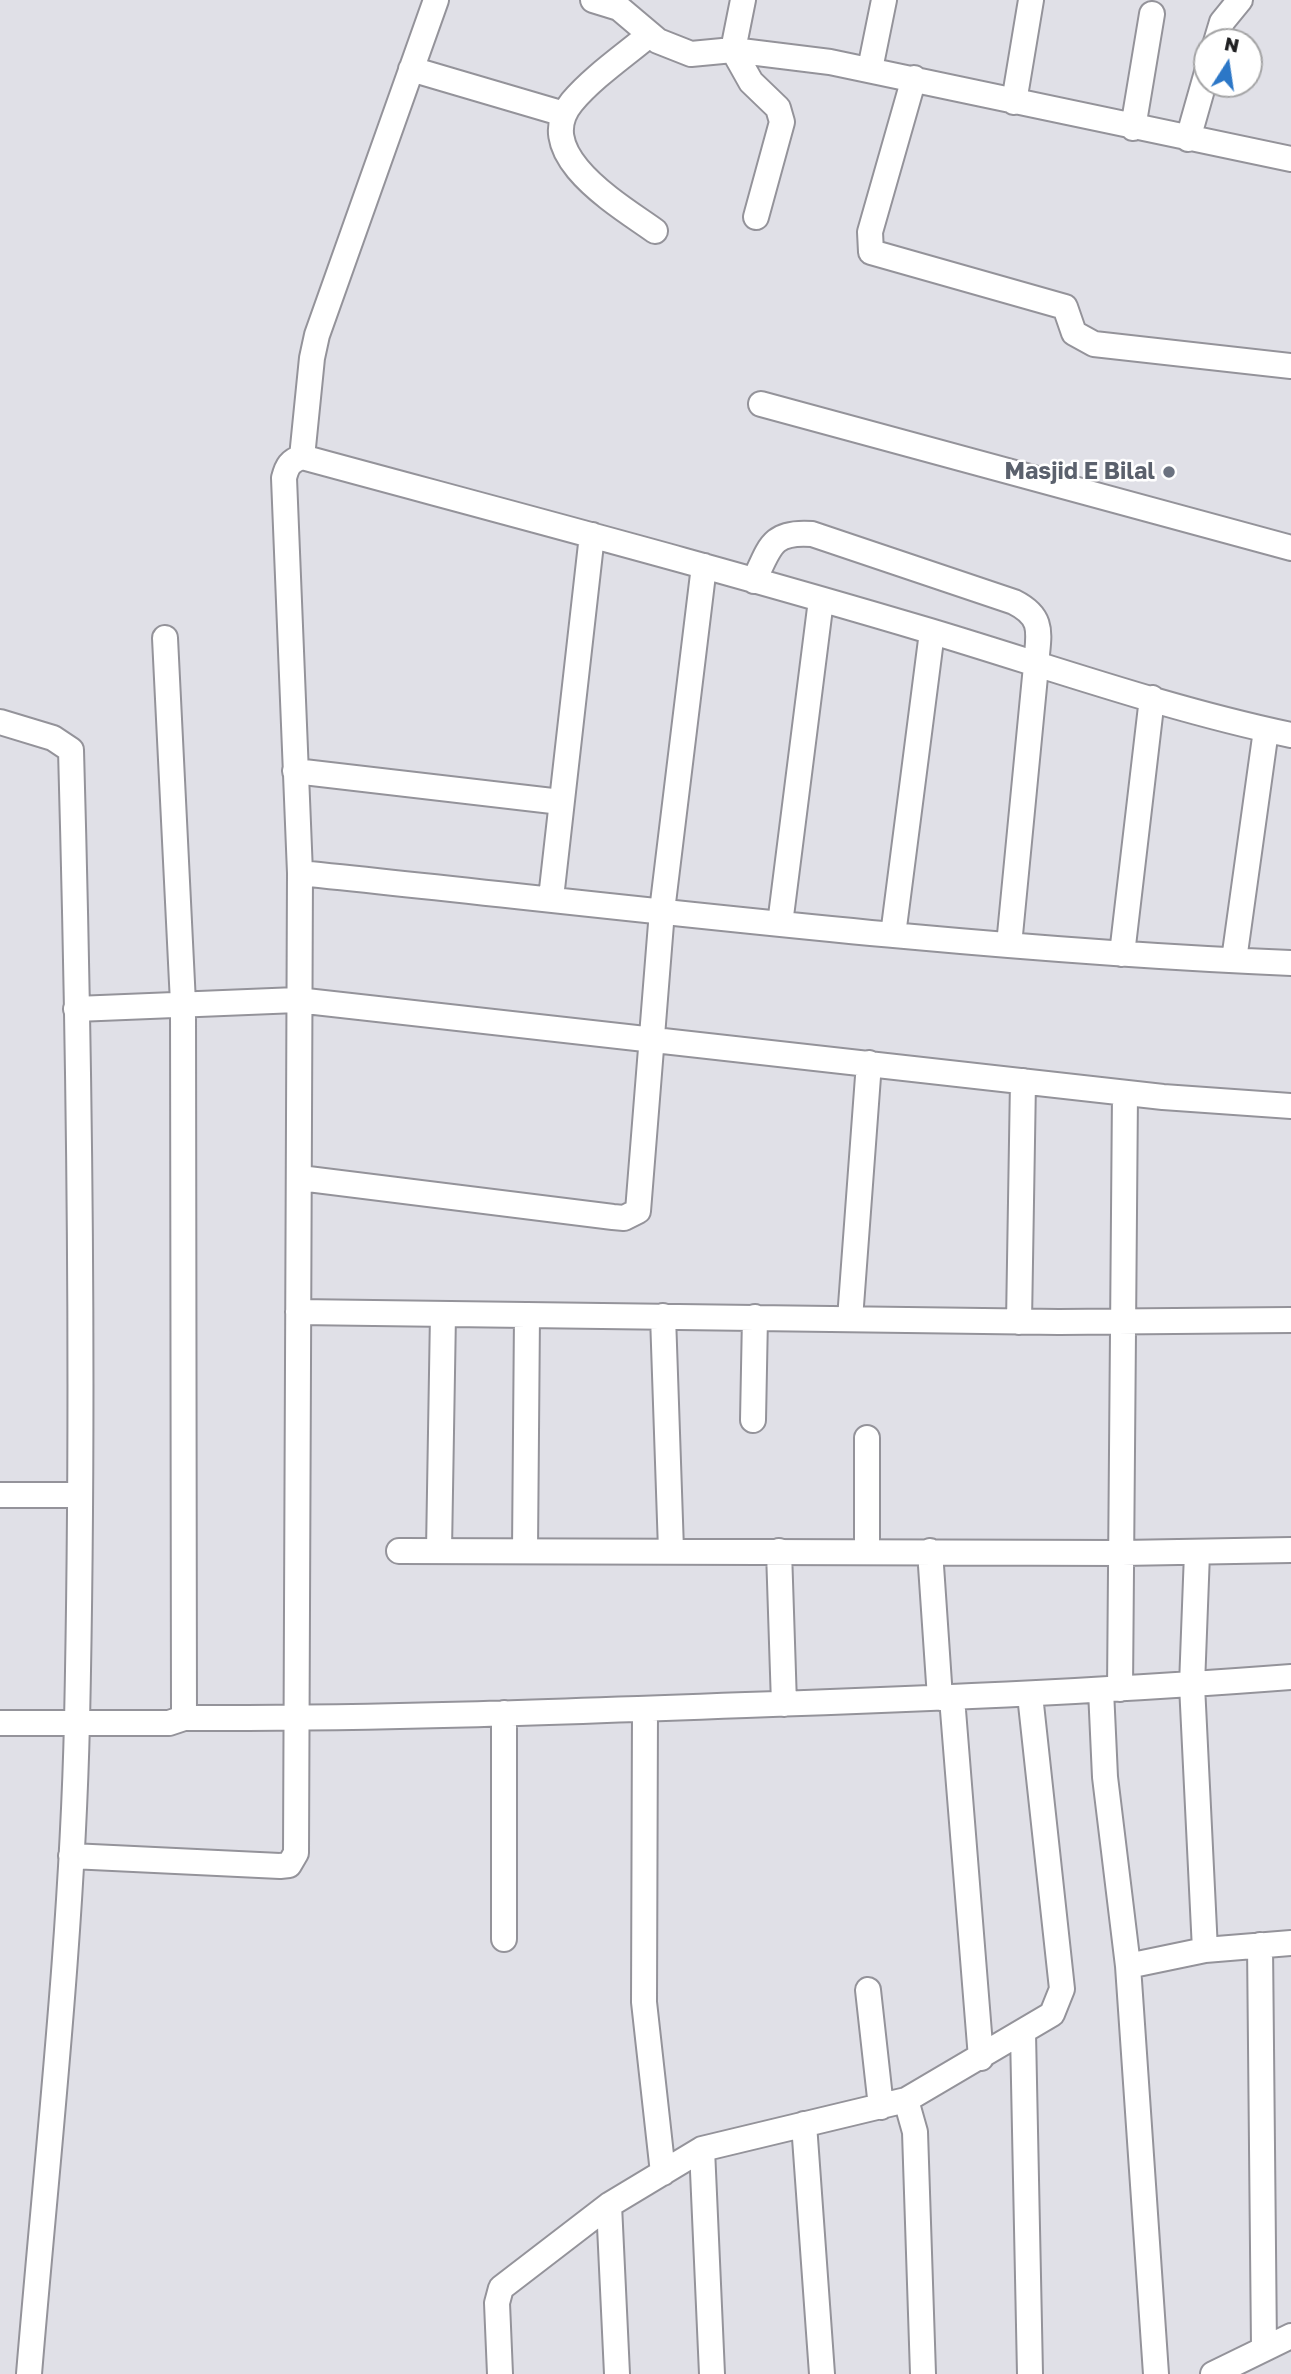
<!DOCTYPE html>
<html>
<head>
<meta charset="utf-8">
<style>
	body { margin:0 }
	#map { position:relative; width:1291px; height:2374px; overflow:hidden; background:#e0e0e7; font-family:"Golos Text",sans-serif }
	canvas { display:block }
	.north { position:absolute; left:1193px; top:28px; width:70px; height:70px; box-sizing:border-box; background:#fff; border:2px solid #a5a5a6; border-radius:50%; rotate:12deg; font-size:19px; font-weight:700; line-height:28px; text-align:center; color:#1f1f21 }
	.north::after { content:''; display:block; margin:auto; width:24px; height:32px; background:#2c77c7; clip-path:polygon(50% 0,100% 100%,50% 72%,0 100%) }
</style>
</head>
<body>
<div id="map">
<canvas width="1291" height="2374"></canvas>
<div class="north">N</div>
</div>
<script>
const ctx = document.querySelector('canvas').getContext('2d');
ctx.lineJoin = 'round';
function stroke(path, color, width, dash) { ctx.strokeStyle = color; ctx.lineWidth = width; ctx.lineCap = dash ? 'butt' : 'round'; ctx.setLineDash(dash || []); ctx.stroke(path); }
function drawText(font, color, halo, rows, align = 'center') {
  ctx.font = font + ' "Golos Text",sans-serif'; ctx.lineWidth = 5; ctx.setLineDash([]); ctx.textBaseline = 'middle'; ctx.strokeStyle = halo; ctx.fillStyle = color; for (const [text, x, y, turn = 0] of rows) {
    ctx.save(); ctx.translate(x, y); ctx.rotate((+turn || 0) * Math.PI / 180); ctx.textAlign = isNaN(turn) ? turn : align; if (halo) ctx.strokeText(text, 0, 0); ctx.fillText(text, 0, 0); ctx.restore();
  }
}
const minor = new Path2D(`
	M593 0 619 8 658 41 691 54 733 50 830 62 1291 159
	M743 0 733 50 751 82 778 108 782 122 756 217
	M649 35C624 56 593 77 572 102 529 154 622 207 655 231
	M1216 42 1222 22 1240 0
	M411 69 564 114
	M870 69 884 0
	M914 78 870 232 871 252 1065 307 1074 333 1094 344 1291 366
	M1014 102 1031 0
	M1133 128 1152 14
	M1188 139 1207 72
	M761 404 1291 548
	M302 457 312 358 317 335 436 0
	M754 581C770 547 771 531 812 534L1014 602C1046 618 1038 635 1036 666L1009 945
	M165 638 183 1003 184 1718
	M0 722 53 738 71 750C80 1074 84 1399 77 1722 72 1940 47 2157 29 2374
	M295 771 561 802
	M300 873C630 907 959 949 1291 963
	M551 898 592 535
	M780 924 821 600
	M893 935 932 632
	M1122 954 1152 698
	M1234 960 1266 730
	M76 1009 297 1000 1163 1097 1291 1106
	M300 1178 613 1217 624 1218 638 1211 662 911 704 566
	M298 1312 1059 1322 1291 1320
	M663 1316 671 1550
	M850 1319 869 1063
	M1019 1322 1023 1081
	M753 1420 755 1317
	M867 1438V1551
	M0 1495H78
	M439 1550 443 1314
	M525 1550 527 1315
	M399 1551 1122 1553 1291 1550
	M779 1551 784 1704
	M930 1551 940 1698
	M1197 1553 1192 1685 1205 1950
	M1120 1689 1125 1093
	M1101 1690 1105 1777 1128 1966 1156 2374
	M952 1698 981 2058
	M645 1709 644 2002 663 2173
	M504 1713V1939
	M0 1723H169L184 1718C372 1719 559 1712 746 1705 928 1699 1110 1691 1291 1677
	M71 1856 280 1866 289 1865 296 1853 300 873 284 478C287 466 290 461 302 457 512 514 722 569 930 631 1050 667 1168 709 1291 735
	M1260 1945 1264 2348
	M1128 1966 1205 1950 1291 1943
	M868 1990 881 2107
	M1023 2033 1030 2374
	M906 2100 915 2132 923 2374
	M804 2124 822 2374
	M702 2149 712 2374
	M609 2205 617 2374
	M500 2374 497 2303 501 2288 609 2205 702 2149 906 2100 1052 2014 1062 1989 1030 1695
	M1213 2374 1291 2336`);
stroke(minor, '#94939a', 28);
stroke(minor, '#fff', 24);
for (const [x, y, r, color] of [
	[1169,472,7,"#6b7280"]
]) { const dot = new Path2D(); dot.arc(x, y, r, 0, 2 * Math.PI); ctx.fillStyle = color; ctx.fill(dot); stroke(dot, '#fff', 2.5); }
drawText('bold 23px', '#5b616d', '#fff', [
	["Masjid E Bilal",1155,472]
], 'right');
</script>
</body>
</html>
